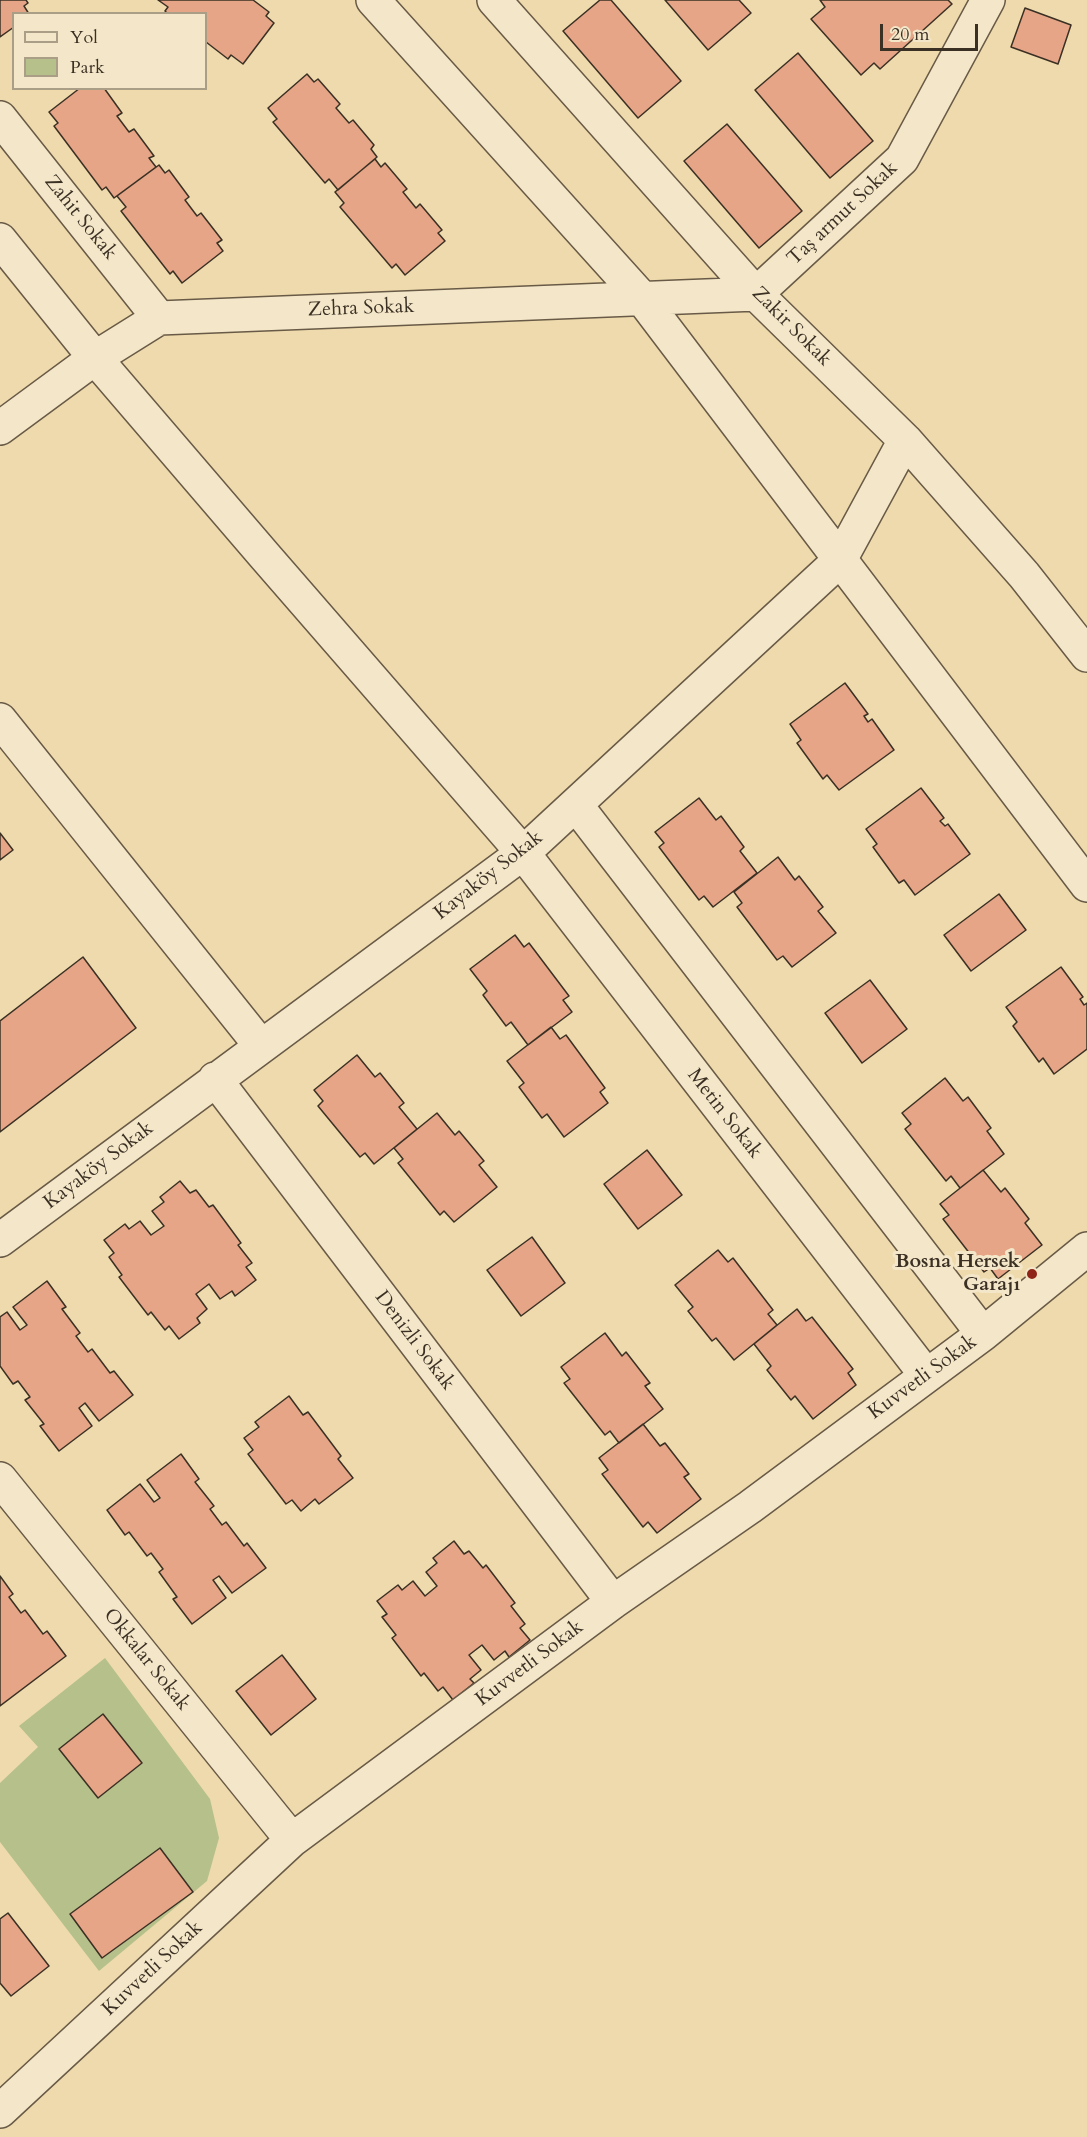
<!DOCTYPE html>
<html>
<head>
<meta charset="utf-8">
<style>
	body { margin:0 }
	#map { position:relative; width:1087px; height:2137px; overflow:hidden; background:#eedaac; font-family:Cardo,serif }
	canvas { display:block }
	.legend { position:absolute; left:12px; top:12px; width:195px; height:78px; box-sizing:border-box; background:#f4e7c9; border:2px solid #aa9e87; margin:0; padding:8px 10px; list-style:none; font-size:18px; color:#3b3024 }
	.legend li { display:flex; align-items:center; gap:12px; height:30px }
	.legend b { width:30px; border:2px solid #aa9e87 }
	.scale { position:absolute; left:880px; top:24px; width:98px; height:27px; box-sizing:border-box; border:3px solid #3b3024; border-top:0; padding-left:8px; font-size:18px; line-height:21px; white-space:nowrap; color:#3b3024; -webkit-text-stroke:4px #f4e7c9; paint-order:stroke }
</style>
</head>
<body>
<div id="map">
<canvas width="1087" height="2137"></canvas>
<ul class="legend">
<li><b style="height:8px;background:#f4e7c9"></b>Yol</li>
<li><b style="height:16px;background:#b6c08b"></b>Park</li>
</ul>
<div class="scale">20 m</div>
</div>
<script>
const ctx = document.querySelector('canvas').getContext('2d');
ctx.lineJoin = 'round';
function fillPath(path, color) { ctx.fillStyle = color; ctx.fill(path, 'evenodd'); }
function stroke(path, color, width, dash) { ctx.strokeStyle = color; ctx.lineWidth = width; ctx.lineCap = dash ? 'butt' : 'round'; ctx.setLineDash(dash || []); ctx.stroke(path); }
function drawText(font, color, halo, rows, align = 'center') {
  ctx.font = font + ' Cardo,serif'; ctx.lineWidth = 6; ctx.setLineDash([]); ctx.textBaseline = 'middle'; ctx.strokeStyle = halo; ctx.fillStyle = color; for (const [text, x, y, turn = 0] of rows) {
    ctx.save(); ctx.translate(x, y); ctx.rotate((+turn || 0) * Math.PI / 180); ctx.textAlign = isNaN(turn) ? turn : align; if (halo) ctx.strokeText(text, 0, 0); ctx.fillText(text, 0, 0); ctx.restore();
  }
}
fillPath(new Path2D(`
	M105 1658 210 1799 219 1838 207 1881 99 1971 0 1842V1783L38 1747 19 1726Z`), '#b6c08b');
const building = new Path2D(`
	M0 0H26L28 3 24 6 29 14H14V27L0 37Z
	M158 0H253L269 12 266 16 274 23 243 64 231 55 228 59 206 42V14H168L165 11 168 7Z
	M600 0H611L681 81 638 118 563 31Z
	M665 0H739L751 13 708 50Z
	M948 0 952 4 880 69 874 63 861 75 811 19 825 7 820 0Z
	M1025 8 1071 25 1058 64 1011 47Z
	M798 53 873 141 830 178 755 90Z
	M307 74 314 82 318 79 340 104 336 108 349 123 353 120 374 145 371 149 377 157 338 190 329 179 325 183 273 122 277 119 268 108Z
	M80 88H104L122 113 117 116 129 132 134 129 154 156 149 158 156 167 114 198 106 187 102 190 54 126 58 123 49 112Z
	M727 124 802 211 759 248 684 161Z
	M375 159 381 167 385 163 407 189 403 192 416 208 420 204 442 230 438 233 445 241 405 275 396 264 392 268 340 207 344 203 335 192Z
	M159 165 165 173 169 170 189 197 185 200 197 216 201 213 222 240 217 243 223 251 182 283 173 271 170 274 121 211 126 207 117 196Z
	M845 683 868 714 864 716 868 722 872 719 894 750 839 790 827 775 823 779 797 743 801 740 790 724Z
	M921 788 944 818 940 821 945 826 948 824 970 854 915 895 904 880 899 883 873 847 877 844 866 829Z
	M699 798 716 820 721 816 744 847 740 851 757 873 713 907 704 896 699 900 659 847 664 843 655 832Z
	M0 833 13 850 0 860Z
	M778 857 795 880 799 876 823 907 818 911 836 933 792 967 783 956 777 960 737 907 742 903 734 892Z
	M999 894 1026 930 971 971 944 935Z
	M515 935 524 947 529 943 569 996 563 1000 572 1012 528 1045 511 1022 506 1026 483 995 487 991 470 969Z
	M83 957 136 1028 0 1132V1021Z
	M1061 967 1083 997 1080 999 1084 1005 1087 1003V1049L1054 1074 1043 1058 1039 1062 1013 1026 1017 1022 1006 1007Z
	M870 980 907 1029 862 1063 825 1013Z
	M551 1027 560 1039 566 1035 605 1088 600 1092 608 1103 564 1137 547 1114 542 1118 519 1087 524 1083 507 1061Z
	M357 1055 375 1077 380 1073 404 1103 399 1107 417 1129 374 1164 365 1153 360 1157 318 1106 323 1101 314 1090Z
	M945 1078 963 1101 968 1097 991 1128 987 1131 1004 1154 960 1188 951 1176 946 1181 905 1129 911 1124 902 1113Z
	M437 1113 455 1135 459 1131 484 1161 479 1165 497 1187 454 1222 444 1211 440 1215 398 1163 403 1159 394 1148Z
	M647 1150 682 1195 638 1229 604 1184Z
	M983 1170 1001 1192 1005 1188 1029 1219 1025 1223 1042 1245 998 1279 990 1268 984 1272 943 1219 949 1215 940 1204Z
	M180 1181 190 1193 196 1190 209 1207 213 1205 241 1243 238 1245 252 1263 246 1267 256 1280 235 1296 232 1291 220 1299 209 1284 196 1294 207 1309 197 1318 200 1323 179 1339 169 1326 165 1330 151 1312 148 1315 119 1277 122 1275 109 1257 114 1253 104 1240 125 1224 129 1229 140 1221 151 1235 164 1226 152 1211 164 1202 160 1197Z
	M532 1237 565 1283 521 1316 487 1270Z
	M718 1250 728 1262 733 1258 773 1310 768 1314 777 1325 734 1360 716 1338 712 1341 688 1311 693 1307 675 1285Z
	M47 1281 66 1307 62 1309 80 1333 76 1336 88 1352 92 1349 110 1373 114 1371 133 1395 99 1421 85 1403 79 1408 92 1426 59 1451 40 1426 44 1424 25 1400 30 1397 18 1381 13 1384 0 1366V1317L7 1312 20 1330 27 1325 13 1307Z
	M797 1309 806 1321 812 1317 853 1369 848 1373 856 1385 813 1419 795 1396 791 1400 767 1370 771 1366 754 1344Z
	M605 1333 622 1356 626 1352 650 1383 645 1386 663 1409 619 1443 610 1431 605 1435 564 1383 570 1379 561 1367Z
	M289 1396 303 1415 308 1412 341 1456 338 1459 353 1478 319 1504 315 1499 301 1511 292 1500 286 1504 248 1454 253 1450 244 1438 259 1427 255 1422Z
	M643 1424 660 1446 665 1443 689 1474 684 1477 701 1499 657 1533 648 1522 643 1527 602 1474 608 1470 599 1458Z
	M181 1454 199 1479 195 1482 214 1506 210 1509 222 1525 226 1522 244 1546 247 1543 266 1568 232 1593 219 1576 213 1580 226 1598 192 1624 173 1599 177 1597 159 1572 163 1569 151 1553 147 1556 129 1532 125 1535 107 1510 140 1484 154 1502 160 1498 147 1480Z
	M454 1541 464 1554 469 1551 483 1568 486 1565 515 1603 511 1606 525 1624 520 1628 530 1640 509 1657 505 1651 494 1660 482 1645 469 1655 481 1670 470 1679 474 1683 453 1700 443 1687 438 1691 424 1673 421 1676 392 1638 396 1635 382 1617 387 1614 377 1601 398 1585 402 1590 413 1581 425 1596 437 1586 426 1572 437 1563 433 1558Z
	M0 1576 13 1594 9 1597 21 1613 25 1610 43 1634 47 1631 66 1656 0 1706Z
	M282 1655 316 1699 271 1735 236 1691Z
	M103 1714 142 1763 98 1798 59 1749Z
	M160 1848 193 1892 102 1958 70 1914Z
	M8 1913 49 1966 11 1996 0 1983V1919Z`);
fillPath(building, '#e5a586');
stroke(building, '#3b3024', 1.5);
const street = new Path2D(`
	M373 0 641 297 1087 885
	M494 0 756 294 905 440 1024 575 1087 655
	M0 118 159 318
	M0 240 95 358 264 555 523 853 926 1375
	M0 428 95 358 159 318 756 294 902 159 988 0
	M0 720 261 1046
	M576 805 983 1334
	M215 1079 613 1602
	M0 1240 523 853 840 560 905 440
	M0 1479 292 1840
	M0 2111 292 1840 613 1602 750 1507 983 1334 1087 1249`);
stroke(street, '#685a46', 36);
stroke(street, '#f4e7c9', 33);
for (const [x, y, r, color] of [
	[1032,1274,6,"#8f2418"]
]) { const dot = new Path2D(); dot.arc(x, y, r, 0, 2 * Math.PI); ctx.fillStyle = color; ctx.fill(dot); stroke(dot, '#f4e7c9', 2); }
drawText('20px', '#3b3024', '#f4e7c9', [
	["Taş armut Sokak",843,214,-43],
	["Zahit Sokak",80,218,51],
	["Zehra Sokak",361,309,-2],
	["Zakir Sokak",791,327,45],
	["Kayaköy Sokak",489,876,-38],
	["Metin Sokak",724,1114,52],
	["Kayaköy Sokak",99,1166,-37],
	["Denizli Sokak",414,1341,53],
	["Kuvvetli Sokak",923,1378,-36],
	["Okkalar Sokak",146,1660,51],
	["Kuvvetli Sokak",530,1664,-37],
	["Kuvvetli Sokak",153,1969,-43]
]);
drawText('bold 20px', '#3b3024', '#f4e7c9', [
	["Bosna Hersek",1020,1262],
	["Garajı",1020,1285]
], 'right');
</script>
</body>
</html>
